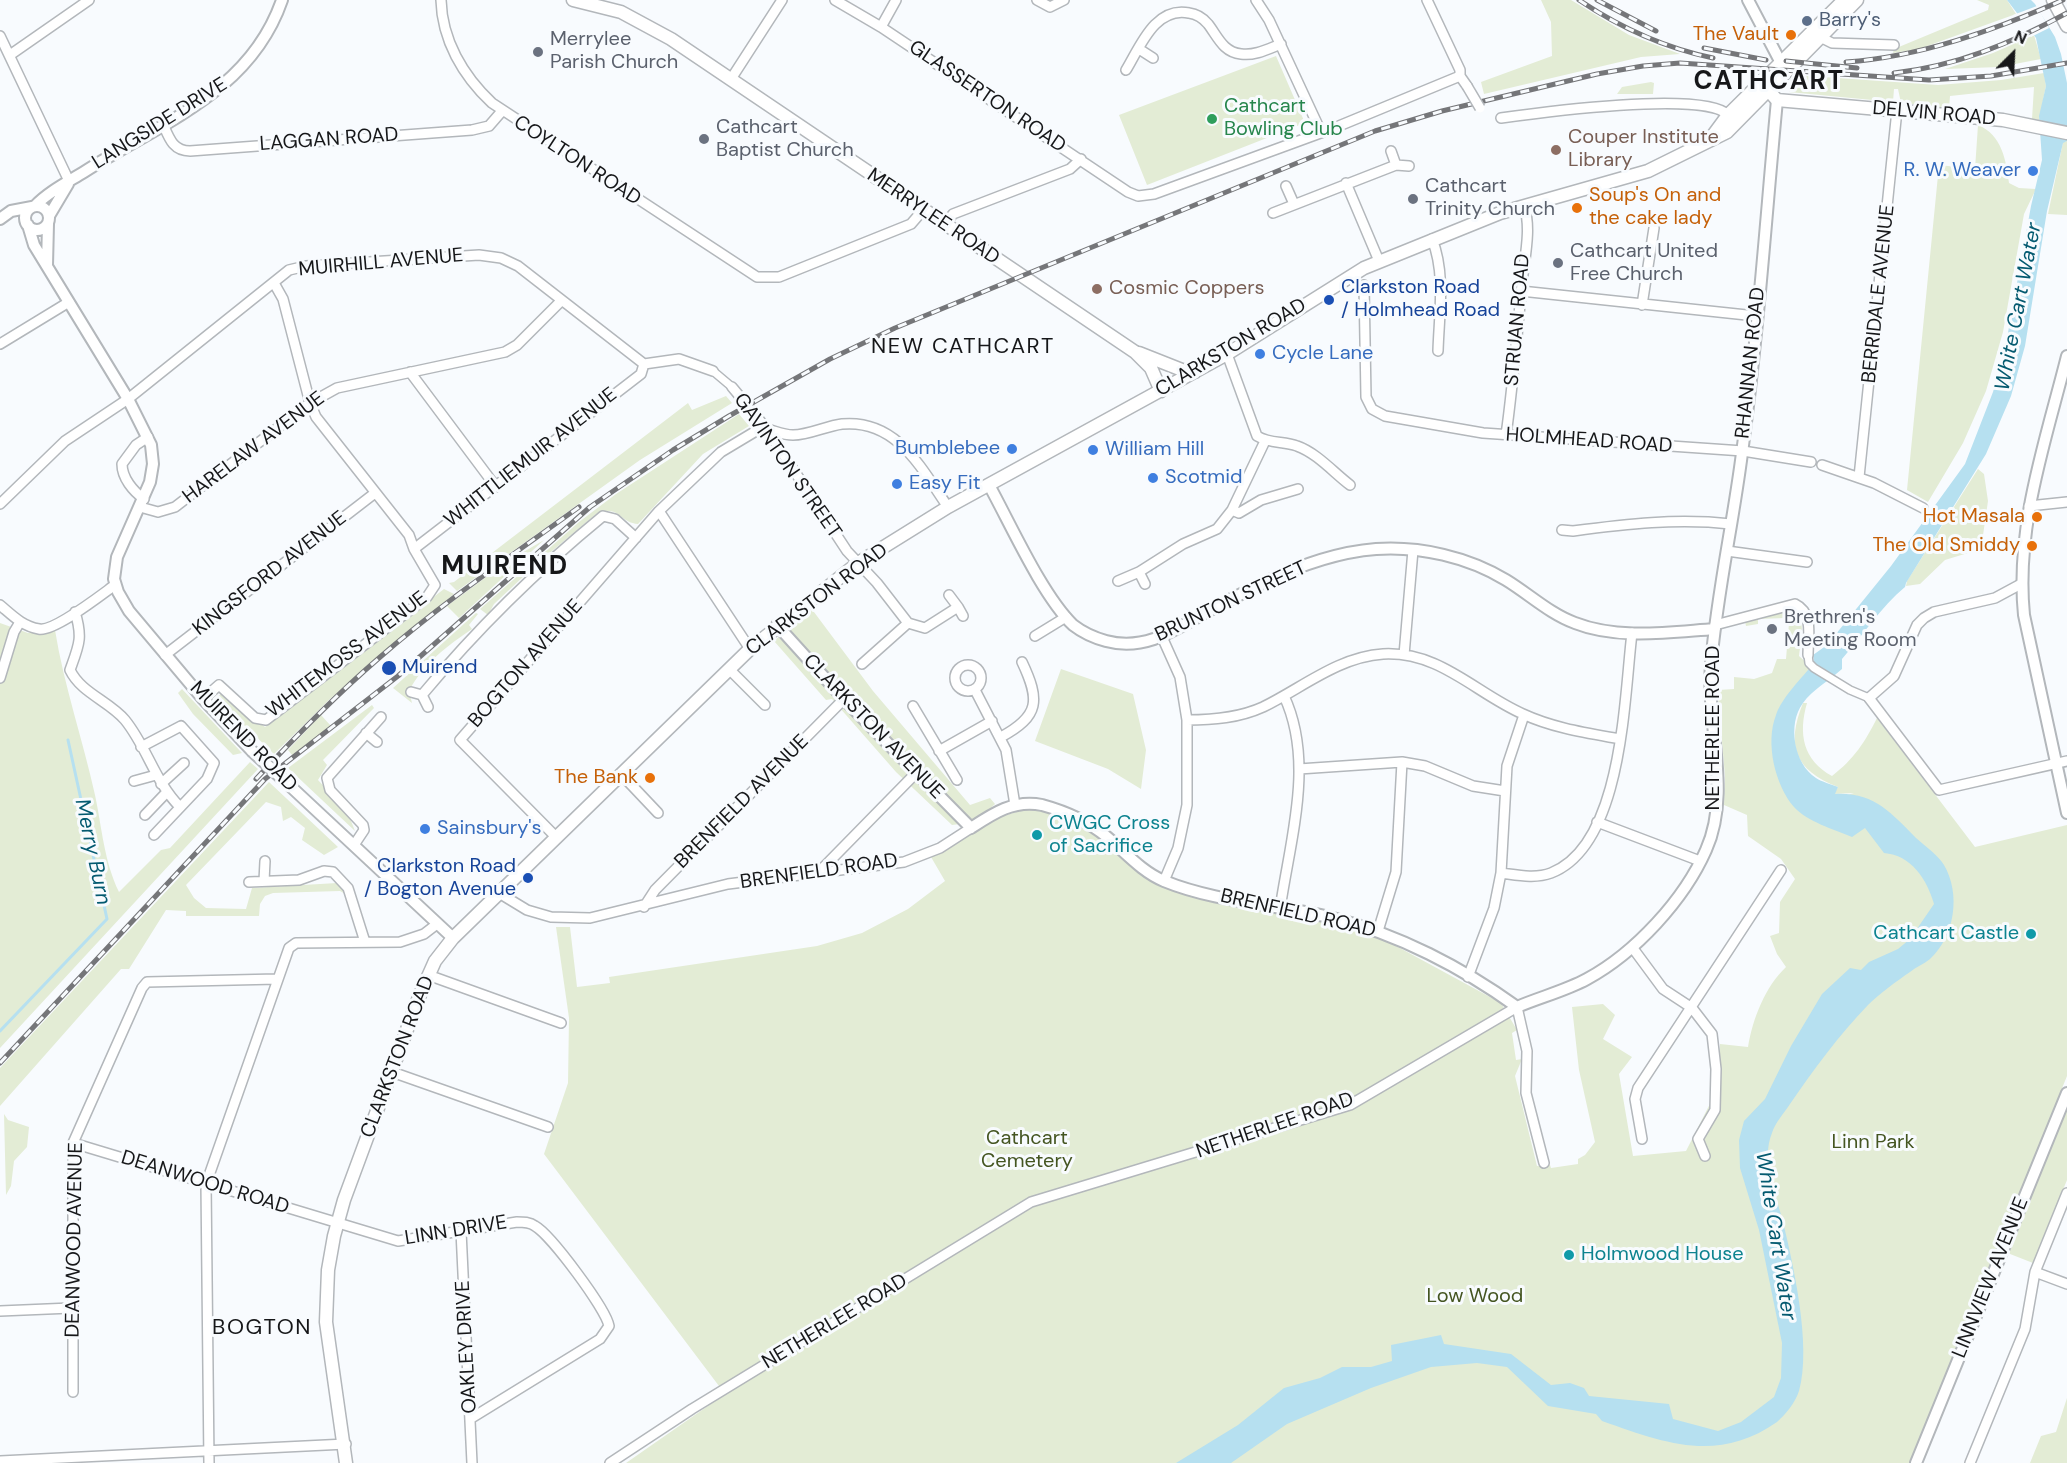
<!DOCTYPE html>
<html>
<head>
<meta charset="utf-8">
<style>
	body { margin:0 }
	#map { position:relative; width:2067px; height:1463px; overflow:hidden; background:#f8fbfe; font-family:"DM Sans",sans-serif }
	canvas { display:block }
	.north { position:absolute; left:1983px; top:24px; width:60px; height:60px; -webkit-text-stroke:4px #f8fbfe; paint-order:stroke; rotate:24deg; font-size:16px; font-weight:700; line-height:24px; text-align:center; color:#161719 }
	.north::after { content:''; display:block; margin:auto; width:21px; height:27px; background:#161719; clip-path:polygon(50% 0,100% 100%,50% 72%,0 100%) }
</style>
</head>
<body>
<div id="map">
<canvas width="2067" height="1463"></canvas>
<div class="north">N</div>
</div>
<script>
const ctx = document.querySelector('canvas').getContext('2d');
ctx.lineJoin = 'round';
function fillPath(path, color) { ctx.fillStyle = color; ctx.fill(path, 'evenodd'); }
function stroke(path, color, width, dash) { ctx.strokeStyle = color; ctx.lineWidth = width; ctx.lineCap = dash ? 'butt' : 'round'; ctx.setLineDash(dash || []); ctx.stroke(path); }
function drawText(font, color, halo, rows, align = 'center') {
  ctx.font = font + ' "DM Sans",sans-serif'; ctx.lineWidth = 6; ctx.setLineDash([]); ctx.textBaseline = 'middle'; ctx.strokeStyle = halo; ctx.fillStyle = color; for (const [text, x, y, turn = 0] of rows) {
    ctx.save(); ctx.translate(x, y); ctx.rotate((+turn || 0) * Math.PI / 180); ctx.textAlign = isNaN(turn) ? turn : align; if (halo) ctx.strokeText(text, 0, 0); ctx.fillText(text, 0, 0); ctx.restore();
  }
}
fillPath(new Path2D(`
	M1541 0H1571L1629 35 1680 54 1641 57 1484 94 1481 82 1552 56 1551 22Z
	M1977 0H2007L2016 14 1919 49 1893 53 1894 49 1988 10 1989 5Z
	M2034 35 2041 59 1999 67 1945 69 1993 53Z
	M1276 56 1305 123 1147 185 1119 115Z
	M2044 73 2046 86 2039 120 2032 119 2034 87 1950 96 1949 108 1901 103 1898 89H1894L1893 102 1789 92 1790 80 1794 75 1938 85 2001 80Z
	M1651 82 1654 83 1653 94H1617L1622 87Z
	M1978 125C2002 135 2006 160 2009 183L2019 188 2036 189 2024 214 2003 332 1986 391 1963 443 1928 502 1907 490 1939 165 1975 169Z
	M2067 141V215L2048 214 2063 142Z
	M726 396 732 403 640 460 457 591 449 583 454 582 688 403 692 410Z
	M739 414 749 426 703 454 638 524C619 523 620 504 596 514L539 562 494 604 488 615 480 609 579 522 616 494Z
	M1978 469 1984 474 1988 501 1981 549 1945 560 1920 584 1906 586 1907 581Z
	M544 540 459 618 447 606 508 561Z
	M444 589 454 594 330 699 274 754 216 698 222 693 265 727Z
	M811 608 873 691 970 805 990 798 995 804 976 822 952 825 896 772 832 699 826 700 774 641Z
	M1790 610C1808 618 1801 640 1799 656L1819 674 1788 704 1805 807 1854 793 1834 794 1838 787C1794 770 1786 745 1803 703H1807C1798 734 1803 760 1832 776 1854 759 1865 742 1877 718L1975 847 2067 825V1076L1910 1463H626L725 1394 544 1154 568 1083 569 1018 556 927H570L577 987 610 983 609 977 817 946 862 933 908 909 945 881 931 857 1000 817 1026 809 1047 812 1093 833 1138 872 1161 884 1234 907 1332 923 1387 941 1501 1003 1517 1030 1512 1033 1516 1060 1522 1059 1515 1076 1537 1166 1550 1165 1551 1168 1578 1164V1159L1585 1155 1595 1142 1579 1070 1572 1007 1603 1004 1615 1015 1603 1039 1632 1057 1619 1074 1633 1156 1686 1151 1718 1088 1720 1044 1748 1047C1753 1018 1765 987 1786 967L1777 954 1770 936 1779 933 1780 902 1795 879 1781 859 1748 836 1747 815 1724 805 1725 776 1718 696V690L1734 689V677L1754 679 1772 673 1777 659H1786L1789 623 1785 618 1758 619V624L1746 626 1745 621Z
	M476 613 478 614 469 625 472 629C447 646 423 664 409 691L412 703 393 688Z
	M0 623 28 633 55 630C64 686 83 740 95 795 102 828 104 861 119 892L161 850 170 848 250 762 258 769 0 1048Z
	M1061 669 1133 694 1146 750 1141 789 1108 769 1035 741Z
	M182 689 242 753 233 755 193 714 178 693Z
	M372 705 374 708 323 760 327 765 318 780 347 811 355 831 288 768Z
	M321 715 331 726 292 755 288 750Z
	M269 782 338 847 324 855 302 840 305 828 291 817 283 821 281 807 266 802 186 885 194 898 206 908 246 909 252 888 337 883 347 895 340 891 273 893 265 896 260 904 259 916H186V911L166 910 129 969H121L0 1106V1068Z
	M2067 1100V1180L2033 1263 2005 1252Z
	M4 1114 8 1120 29 1127 27 1147 14 1161 11 1186 6 1195Z
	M2067 1398V1463H2030L2041 1436 2056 1432Z`), '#e3ecd5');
fillPath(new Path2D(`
	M2007 0H2031L2035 4 2055 37 2061 54 2067 83V141L2063 143 2047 211 2025 346 2011 396 1986 454 1906 583 1905 587C1881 607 1863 635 1842 659V669C1830 680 1812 690 1803 703 1787 724 1794 764 1816 778 1822 782 1831 784 1838 787L1835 794C1874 792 1890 812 1916 838 1925 846 1938 855 1944 865 1961 894 1955 936 1930 959 1924 964 1916 967 1910 972 1898 980 1878 995 1868 1005 1839 1035 1814 1069 1790 1104 1784 1113 1775 1123 1772 1133 1761 1159 1775 1192 1782 1218 1793 1263 1812 1346 1799 1391 1795 1403 1786 1414 1777 1422 1718 1463 1667 1444 1602 1421L1596 1414 1548 1406 1507 1367 1477 1363 1431 1367 1371 1388 1287 1424 1231 1463H1176L1238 1425 1284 1388 1320 1378 1342 1367H1371L1392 1361 1391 1345 1441 1335 1444 1344 1511 1354 1551 1385 1570 1383 1584 1388 1589 1396 1669 1404 1673 1419 1718 1431 1741 1422 1774 1397 1781 1378 1782 1343 1759 1230 1740 1168 1739 1140 1744 1121 1765 1099 1791 1046 1822 994 1850 968 1861 970 1869 962 1898 949 1910 939 1934 904C1927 879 1911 855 1884 853L1865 828 1852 837C1833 829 1808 822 1794 807 1775 785 1765 743 1776 715 1782 697 1802 678 1814 663L1813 655 1827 645 1891 566 1965 464 1993 392 2005 349 2031 206 2042 160 2039 116 2046 86 2036 38Z`), '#b6e0f0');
fillPath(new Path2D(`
	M2037 6 2049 28 2031 37 2013 15Z`), '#f8fbfe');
stroke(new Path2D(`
	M0 1031 107 919 68 740`), '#b6e0f0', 3);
const pedestrian = new Path2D(`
	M713 371 732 387
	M1808 655 1809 663 1814 668 1850 690 1869 698`);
const minor = new Path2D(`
	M441 0C442 40 463 76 492 103L757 277H779L911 224 923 210
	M835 0 881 27 1128 192 1138 196 1154 194 1334 128 1460 76
	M1037 0 1050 7 1064 0
	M1256 0 1269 20 1321 132
	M1427 0 1460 70V76L1467 86
	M881 27 896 0
	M0 36 69 181
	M1820 37 1832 43 1894 45
	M1139 49 1153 58
	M10 55 89 0
	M1126 70C1140 47 1155 6 1189 13 1197 14 1203 18 1208 24 1218 37 1223 52 1241 54 1255 56 1268 49 1281 44
	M731 79 782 0
	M1501 118C1537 113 1705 90 1728 115
	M163 124C169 138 173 151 190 151L472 130 489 126 502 111
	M1391 151 1396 165
	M1346 183 1379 261
	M1286 186 1294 204
	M1273 213 1396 165 1409 166
	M945 224 953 214 1070 169 1081 159
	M1432 239C1446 274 1439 315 1438 351
	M1364 285 1366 397 1372 409 1385 416 1483 433 1743 451 1811 462
	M1521 291 1756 316
	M1642 305 1654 228
	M0 344 69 302
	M1227 354 1257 436C1270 444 1284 441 1297 446 1317 453 1334 473 1350 485
	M644 364 679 359 713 371
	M410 372 496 487
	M732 387 766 428 847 551 877 583 908 623 862 664
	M1506 435C1513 385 1517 334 1522 284 1524 259 1532 229 1524 206
	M1822 465 1874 483 1923 508
	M1859 477 1897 110
	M144 499C133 491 122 478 122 464L136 445 148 437
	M0 504 65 441 128 399 289 270 306 266 479 255 501 258 518 266 644 364
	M2029 506 2067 502
	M140 507 158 512 175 507 310 403 337 388 505 352 517 345 561 301
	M1232 510 1239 513 1261 500 1298 489
	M659 511 750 649
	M1562 530 1573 531C1626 524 1677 518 1731 524
	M414 549 641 374 644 364
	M1727 551 1807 562
	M1139 572 1145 584
	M1118 581 1139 572 1183 544 1217 529 1232 510 1265 441
	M2021 584 1995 598 1934 612 1924 618 1917 625 1894 676 1869 698 1939 790 2067 761
	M949 595 958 607
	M0 605C12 615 22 626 39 629 54 632 101 595 115 585
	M75 612C83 638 79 645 70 670 81 693 109 701 125 720 147 747 155 782 180 807
	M908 623 925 628 958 607 963 616
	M1715 625 1795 604C1814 613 1808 637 1808 655
	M1035 636 1066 617
	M1162 637 1180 677 1187 720V805L1178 848 1164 881
	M165 655 375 493
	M1404 655 1413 550
	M955 678a13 13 0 1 1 26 0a13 13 0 1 1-26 0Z
	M729 669 765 705
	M0 678 14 632 20 622
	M975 690 1006 750 1015 805
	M411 692 422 695 428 707
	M422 695C477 629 537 570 603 516L615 519 636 538
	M203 699 219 685 255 718 266 720 427 597 435 585 414 549 409 535 316 417 310 403 283 299 274 283
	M913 706 957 780
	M1187 720C1213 720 1239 718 1263 707 1302 688 1338 657 1383 654 1440 651 1475 693 1523 714 1553 728 1587 733 1620 739
	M366 733 377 742
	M1001 737C1040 716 1040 700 1022 662
	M141 747 181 726 214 763 207 779 154 835
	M939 751 992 721
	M1299 769 1402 762 1425 766 1473 786 1505 791
	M622 775 658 813
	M134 781 156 775
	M161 784 184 763
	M145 815 166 793
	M1597 822 1700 861
	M557 838 460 740 659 511 721 452 761 428C772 429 781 435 793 435 809 435 826 426 842 424 897 419 921 468 948 507
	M354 845 364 830 363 825 330 790 327 778 381 717
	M1501 873C1517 875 1535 879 1551 873 1623 845 1624 698 1632 633
	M817 874 916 773
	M264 881 265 861
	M249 882 299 880 324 871 333 872 348 888 365 942
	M499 893 527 910 551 917 590 918 728 884 904 862 940 848 971 828
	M644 907 655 890 844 699
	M1280 909C1290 840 1315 762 1284 696
	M1378 931 1396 872 1402 762
	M1632 947 1663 989 1692 1008 1712 1034 1716 1069 1715 1110 1698 1139 1705 1156
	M428 975 561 1023
	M1468 977 1494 908 1501 873 1507 766 1524 715
	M392 1072 548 1127
	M1642 1139 1635 1099 1638 1088 1781 870
	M73 1143 398 1241 517 1222C523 1222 530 1222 535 1226 551 1235 606 1309 609 1326L600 1339 470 1419
	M461 1231 472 1463
	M2035 1272 2067 1284
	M0 1311 71 1308
	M73 1392V1143L142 988 147 982 277 979
	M0 1461 346 1444
	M209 1463 206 1184 289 948 296 943 400 942 424 934 437 924
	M610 1463 692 1409 1031 1202 1350 1105 1517 1007 1527 1051 1526 1093 1544 1163
	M1970 1463 2025 1329 2035 1272 2067 1193`);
const tertiary = new Path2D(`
	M1748 0 1781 63
	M35 206C48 192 68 182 84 172 160 123 250 93 282 0
	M25 218a12 12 0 1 1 24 0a12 12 0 1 1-24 0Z
	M49 216 68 184
	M0 219 11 211 32 207
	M28 225 34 245 128 399 151 445 153 464 150 482 117 557 114 579 118 592 129 611 203 699 252 751
	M47 265 48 224
	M2067 356C2046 440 2015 527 2024 615L2067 813
	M989 485C1011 525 1042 595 1073 625 1082 632 1095 638 1106 641 1143 651 1172 632 1203 614 1223 603 1243 593 1263 583 1298 566 1337 552 1376 549 1420 546 1468 557 1506 580 1529 594 1550 614 1575 623 1618 640 1670 632 1715 629
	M777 625 844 699 971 828C992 814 1014 799 1042 805 1064 811 1089 822 1107 837 1125 852 1142 872 1164 881 1218 903 1277 904 1333 918 1398 934 1463 968 1517 1007 1540 997 1565 991 1587 979 1635 953 1684 900 1706 850 1732 792 1706 725 1711 664 1717 593 1733 524 1742 453 1758 336 1766 217 1777 100
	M289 785 453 938
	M1916 1463 2067 1093`);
const secondary = new Path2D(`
	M573 0 621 12 671 39 1135 352 1151 368 1161 391
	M2053 0 2067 26
	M1768 90 1777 100 2003 120 2067 133
	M1711 138 1728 115 1844 0
	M1139 353 1182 370 1195 372
	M346 1463 326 1322 328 1270 334 1236 344 1200 419 997 435 961 453 938 750 649 858 563 948 507 1227 354 1364 268 1500 213 1648 171 1727 132 1857 0`);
stroke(pedestrian, '#b3b7bb', 10);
stroke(minor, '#b3b7bb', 12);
stroke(tertiary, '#b3b7bb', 14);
stroke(secondary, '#b3b7bb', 15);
stroke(pedestrian, '#fff', 7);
stroke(minor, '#fff', 9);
stroke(tertiary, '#fff', 10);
stroke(secondary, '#fff', 12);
const rail = new Path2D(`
	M1579 0C1619 27 1665 48 1713 58
	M1597 0 1656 31
	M1704 48 1766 60
	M1786 61 1857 68
	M1846 62C1920 57 1995 30 2063 0
	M1894 73C1957 66 2012 43 2067 13
	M256 779C295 737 335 696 379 658 442 603 511 556 579 507
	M0 1063 265 779 398 676 590 507 673 450 729 416 830 359 895 328 1375 131 1442 111 1597 74 1643 66 1680 63 1929 80 1991 76 2067 63`);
stroke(rail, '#757679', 5);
stroke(rail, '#f8fbfe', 3, [9]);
const minorBridge = new Path2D(`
	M1467 86 1480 108`);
const tertiaryBridge = new Path2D(`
	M252 751 289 785`);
stroke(minorBridge, '#b3b7bb', 12, []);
stroke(tertiaryBridge, '#b3b7bb', 14, []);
stroke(minorBridge, '#fff', 9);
stroke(tertiaryBridge, '#fff', 10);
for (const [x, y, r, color] of [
	[1807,21,6,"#5c6f8a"],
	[1791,35,6,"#e8710a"],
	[538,52,6,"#6b7280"],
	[1212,119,6,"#2e9e5b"],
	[704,139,6,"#6b7280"],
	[1556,150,6,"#8d6e63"],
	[2033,171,6,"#3f7fe0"],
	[1413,199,6,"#6b7280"],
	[1577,208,6,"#e8710a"],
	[1558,263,6,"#6b7280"],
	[1097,289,6,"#8d6e63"],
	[1329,300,6,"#1a4fb4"],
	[1260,354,6,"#3f7fe0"],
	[1012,449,6,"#3f7fe0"],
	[1093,450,6,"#3f7fe0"],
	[1153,478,6,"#3f7fe0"],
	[897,484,6,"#3f7fe0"],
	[2037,517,6,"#e8710a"],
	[2032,546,6,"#e8710a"],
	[1772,629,6,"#6b7280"],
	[389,668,8,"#1a4fb4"],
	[650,778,6,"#e8710a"],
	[425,829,6,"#3f7fe0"],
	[1037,835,6,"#0f9aa8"],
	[528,878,6,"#1a4fb4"],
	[2031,934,6,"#0f9aa8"],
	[1569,1255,6,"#0f9aa8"]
]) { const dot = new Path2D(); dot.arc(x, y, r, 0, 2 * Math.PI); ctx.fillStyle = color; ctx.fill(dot); stroke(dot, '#f8fbfe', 2); }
drawText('20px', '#4e5e75', '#f8fbfe', [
	["Barry's",1819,21]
], 'left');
drawText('20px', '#c56008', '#f8fbfe', [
	["The Vault",1779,35],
	["Soup's On and",1589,196,"left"],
	["the cake lady",1589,219,"left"],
	["Hot Masala",2025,517],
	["The Old Smiddy",2020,546],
	["The Bank",638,778]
], 'right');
drawText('20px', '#5b616d', '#f8fbfe', [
	["Merrylee",550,40],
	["Parish Church",550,63],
	["Cathcart",716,128],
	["Baptist Church",716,151],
	["Cathcart",1425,187],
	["Trinity Church",1425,210],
	["Cathcart United",1570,252],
	["Free Church",1570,275],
	["Brethren's",1784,618],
	["Meeting Room",1784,641]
], 'left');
drawText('20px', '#161719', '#f8fbfe', [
	["GLASSERTON ROAD",987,97,34],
	["DELVIN ROAD",1934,114,5],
	["LANGSIDE DRIVE",160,124,-32],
	["LAGGAN ROAD",329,140,-4],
	["COYLTON ROAD",577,161,33],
	["MERRYLEE ROAD",933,217,34],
	["MUIRHILL AVENUE",381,263,-5],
	["BERRIDALE AVENUE",1879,294,-84],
	["STRUAN ROAD",1518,320,-85],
	["CLARKSTON ROAD",1231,348,-31],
	["RHANNAN ROAD",1751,363,-84],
	["HOLMHEAD ROAD",1589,441,4],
	["HARELAW AVENUE",254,448,-37],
	["WHITTLIEMUIR AVENUE",531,458,-38],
	["GAVINTON STREET",787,466,55],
	["KINGSFORD AVENUE",270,574,-38],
	["CLARKSTON ROAD",817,600,-37],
	["BRUNTON STREET",1231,602,-25],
	["WHITEMOSS AVENUE",347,655,-37],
	["BOGTON AVENUE",526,664,-49],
	["CLARKSTON AVENUE",873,727,46],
	["NETHERLEE ROAD",1714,728,-90],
	["MUIREND ROAD",243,737,46],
	["BRENFIELD AVENUE",742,802,-45],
	["BRENFIELD ROAD",819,872,-8],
	["BRENFIELD ROAD",1298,914,13],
	["CLARKSTON ROAD",398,1057,-69],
	["NETHERLEE ROAD",1275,1126,-19],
	["DEANWOOD ROAD",205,1183,17],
	["LINN DRIVE",456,1231,-9],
	["DEANWOOD AVENUE",75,1240,-89],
	["LINNVIEW AVENUE",1991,1278,-68],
	["NETHERLEE ROAD",835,1322,-31],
	["OAKLEY DRIVE",467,1347,-93]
]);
drawText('20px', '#27864d', '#f8fbfe', [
	["Cathcart",1224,107],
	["Bowling Club",1224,130]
], 'left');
drawText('20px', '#785e54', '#f8fbfe', [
	["Couper Institute",1568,138],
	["Library",1568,161],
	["Cosmic Coppers",1109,289]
], 'left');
drawText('20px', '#366cbe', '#f8fbfe', [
	["R. W. Weaver",2021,171,"right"],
	["Cycle Lane",1272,354],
	["Bumblebee",1000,449,"right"],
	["William Hill",1105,450],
	["Scotmid",1165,478],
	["Easy Fit",909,484],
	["Sainsbury's",437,829]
], 'left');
drawText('20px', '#164399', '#f8fbfe', [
	["Clarkston Road",1341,288],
	["/ Holmhead Road",1341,311],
	["Muirend",402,668],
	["Clarkston Road",516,867,"right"],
	["/ Bogton Avenue",516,890,"right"]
], 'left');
drawText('20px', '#0d838f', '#f8fbfe', [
	["CWGC Cross",1049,824],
	["of Sacrifice",1049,847],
	["Cathcart Castle",2019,934,"right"],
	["Holmwood House",1581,1255]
], 'left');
drawText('20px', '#445521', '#f8fbfe', [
	["Cathcart",1027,1139],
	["Cemetery",1027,1162],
	["Linn Park",1873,1143],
	["Low Wood",1475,1297]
]);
drawText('italic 21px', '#045a70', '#f8fbfe', [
	["White Cart Water",2019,307,-79],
	["Merry Burn",92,852,78],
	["White Cart Water",1775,1236,81]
]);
ctx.letterSpacing = '1.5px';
drawText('22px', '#161719', '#f8fbfe', [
	["NEW CATHCART",963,347],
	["BOGTON",262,1328]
]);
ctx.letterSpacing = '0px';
ctx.letterSpacing = '1.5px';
drawText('bold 26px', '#161719', '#f8fbfe', [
	["CATHCART",1769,82],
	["MUIREND",505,567]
]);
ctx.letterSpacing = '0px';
</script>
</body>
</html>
